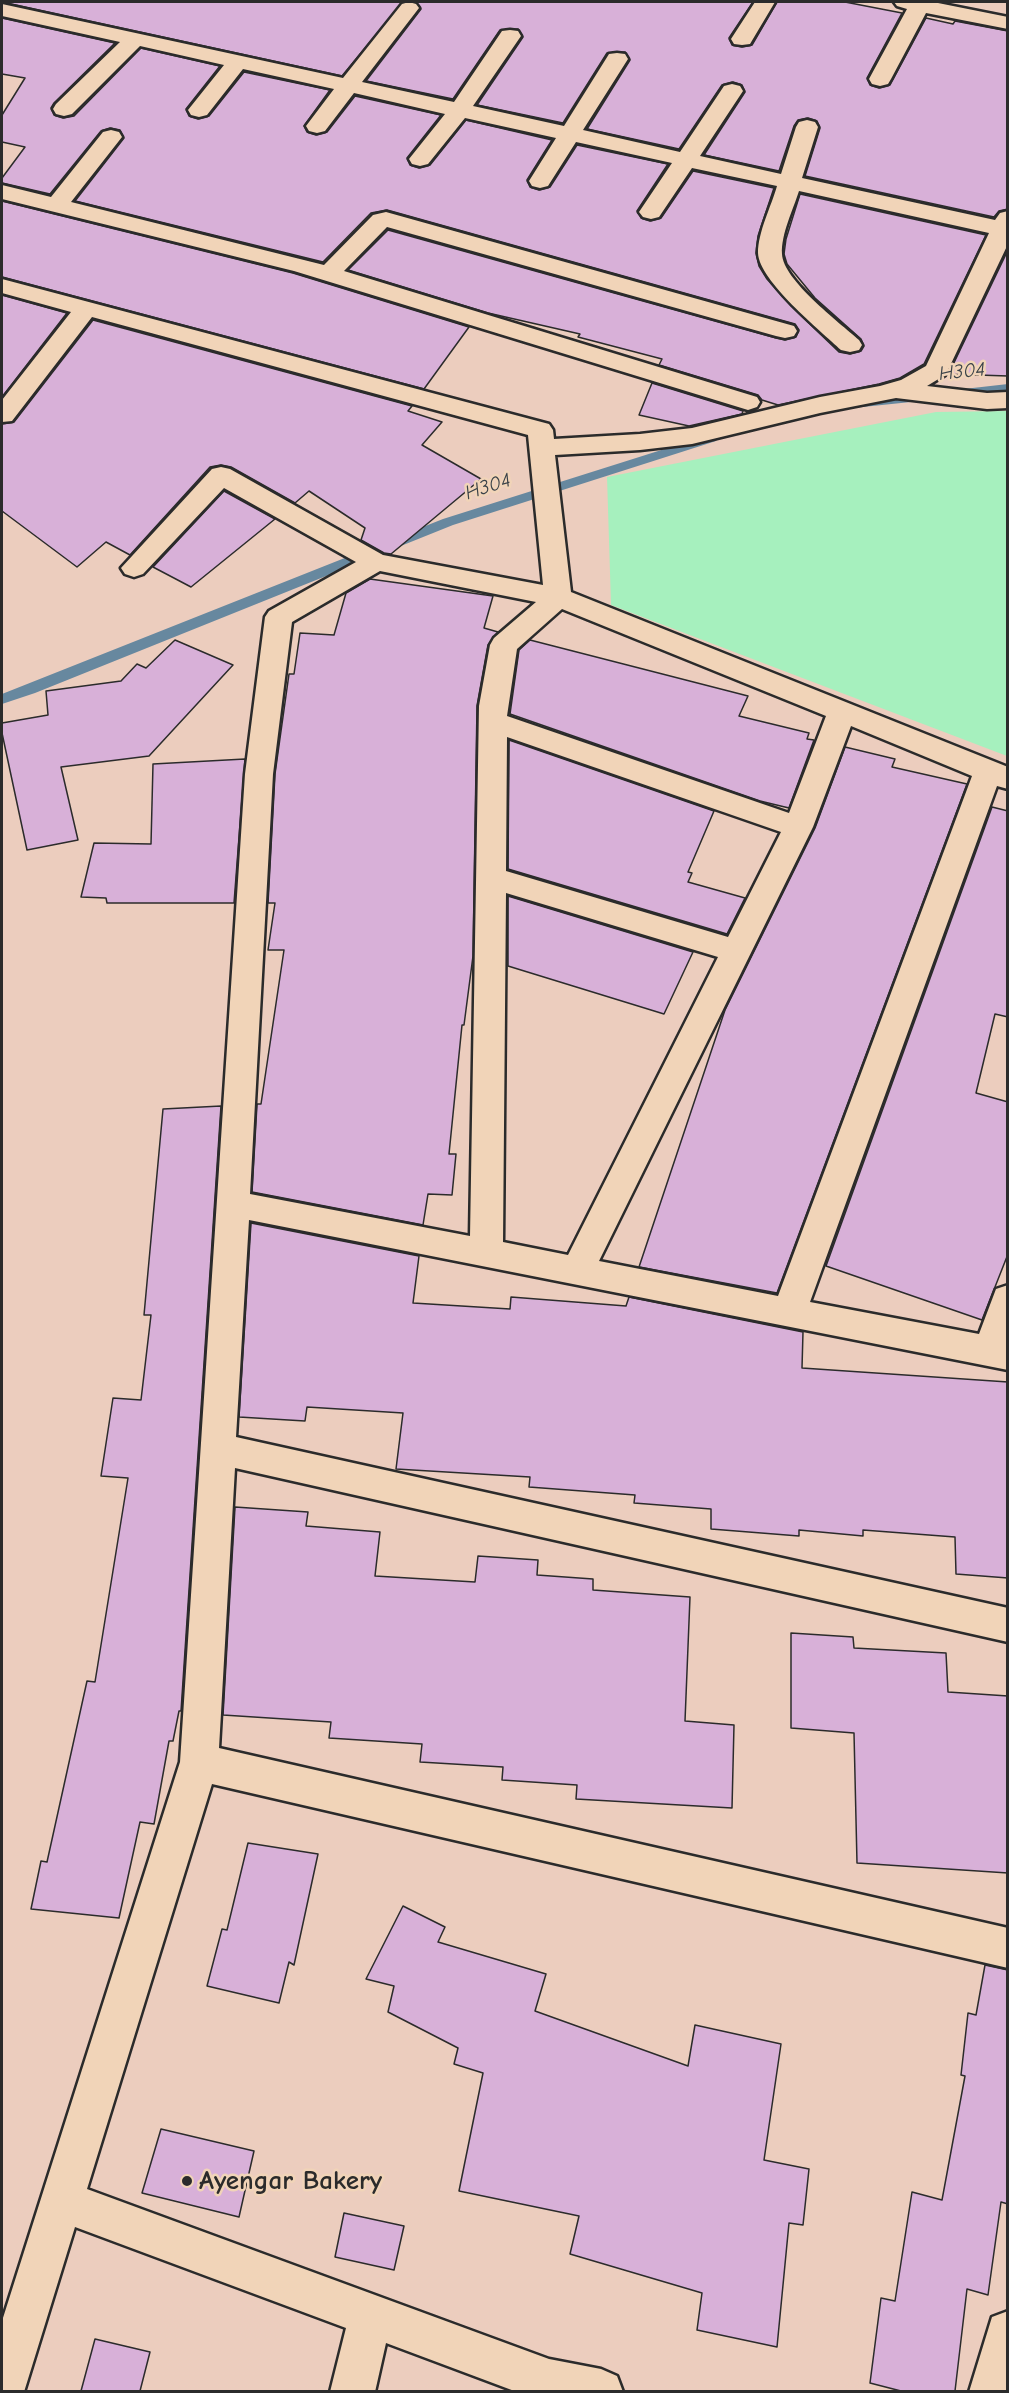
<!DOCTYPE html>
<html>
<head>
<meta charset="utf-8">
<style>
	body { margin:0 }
	#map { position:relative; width:1009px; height:2393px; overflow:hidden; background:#eccdbe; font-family:"Comic Neue",sans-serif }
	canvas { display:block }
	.frame { position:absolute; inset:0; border:3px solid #2b2b2b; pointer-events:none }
</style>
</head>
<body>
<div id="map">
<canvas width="1009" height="2393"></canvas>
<div class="frame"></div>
</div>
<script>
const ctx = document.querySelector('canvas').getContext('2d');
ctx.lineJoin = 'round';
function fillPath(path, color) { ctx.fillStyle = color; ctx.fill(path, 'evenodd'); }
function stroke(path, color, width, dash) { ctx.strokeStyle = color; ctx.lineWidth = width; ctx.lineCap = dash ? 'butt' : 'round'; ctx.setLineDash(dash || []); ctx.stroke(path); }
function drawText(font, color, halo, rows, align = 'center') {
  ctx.font = font + ' "Comic Neue",sans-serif'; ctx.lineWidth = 5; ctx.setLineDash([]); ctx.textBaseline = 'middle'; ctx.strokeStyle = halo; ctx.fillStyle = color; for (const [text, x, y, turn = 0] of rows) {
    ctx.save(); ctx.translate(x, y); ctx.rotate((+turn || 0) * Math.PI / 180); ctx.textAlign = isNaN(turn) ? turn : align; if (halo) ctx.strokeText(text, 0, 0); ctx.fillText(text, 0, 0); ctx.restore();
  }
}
fillPath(new Path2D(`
	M1007 411V756L611 605 607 477 936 412Z`), '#a6f0be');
fillPath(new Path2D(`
	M1008 384V392L955 398 949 394 955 390Z
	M926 393 930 394 932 397 930 400 853 408 847 404 853 400Z
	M712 434 716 435 718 438 716 441 453 525 35 693 2 704V694L443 519Z`), '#67889f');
const building = new Path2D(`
	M2 2H403L342 76Z
	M415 2H753L729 38 732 45 742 47 752 45 777 2H845L902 13 867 78 870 85 879 88 890 85 926 18 953 24 955 21 1008 31V209L999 211 994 217 805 176 820 128 817 121 808 118 798 120 794 126 779 171 704 155 745 92 742 85 733 82 722 85 679 149 587 129 630 60 625 52 607 53 563 123 477 105 523 37 518 29 500 30 453 99 366 81 421 9Z
	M2 18 115 43 54 103 51 108 54 115 63 118 74 116 141 48 220 66 186 109 189 116 198 119 209 116 244 72 330 90 304 126 307 132 316 135 327 132 355 96 441 115 407 158 410 165 419 168 430 165 466 120 552 140 527 180 530 187 539 190 550 187 577 145 668 164 637 211 641 218 650 221 661 218 693 171 774 188 758 236 756 253 759 266 767 279 791 306 839 352 850 354 861 351 864 346 861 339 815 298 787 264 784 254 786 239 800 194 986 235 924 364 900 378 879 384 778 405 762 400 758 395 659 365 662 359 578 337 580 334 488 313 348 270 388 230 776 338 785 340 796 337 799 330 795 324 387 210 371 213 323 262 75 201 124 138 120 130 110 128 101 131 50 194 2 183V178L25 147 2 142V115L25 78 2 74Z
	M2 201 293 273 469 327 424 389 2 277Z
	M1008 250V376L948 374 950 371Z
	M2 295 67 313 2 397Z
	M93 320 412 406 408 411 442 422 422 445 481 479 391 554 384 553 361 540 365 528 309 491 295 503 231 467 221 465 210 467 130 555 106 542 77 567 2 511V424L14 422Z
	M652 383 743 411 742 414 689 426 639 415Z
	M224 491 275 519 191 587 153 567Z
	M370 579 493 596 484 628 498 632 488 645 477 706 473 956 464 1025H462L449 1154H456L452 1195 428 1194 423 1225 252 1192 257 1104H261L284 950H268L275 903H268L275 774 289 674H294L300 633 334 635 346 593Z
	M175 640 233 665 149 756 61 767 78 840 27 850 2 733V723L48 715 46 691 121 681 137 664 146 668Z
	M530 640 748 696 739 716 809 733 807 739 814 740 789 808 760 801 510 714 519 650Z
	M509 740 714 811 688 872 692 873 688 882 745 898 727 934 508 869Z
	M845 747 895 759 892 767 967 784 777 1293 639 1267 725 1010 815 828Z
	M245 759 234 903H107L106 898 81 897 94 843 151 844 153 764Z
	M992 807 1008 811V1017L995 1014 976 1093 1008 1102V1254L982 1320 826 1266Z
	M508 896 693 952 664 1014 508 966Z
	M221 1106 181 1711H179L173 1741H169L154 1824 140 1822 119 1918 31 1909 41 1861 47 1862 87 1681 95 1682 128 1478 101 1476 113 1398 141 1400 151 1315H144L163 1109Z
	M251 1223 419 1256 413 1303 510 1309 511 1297 626 1306 629 1297 803 1332 802 1368 1008 1382V1578L956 1574 955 1537 863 1530V1536L799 1530V1536L711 1529V1509L634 1503 635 1495 529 1487 530 1477 396 1469 403 1413 307 1407 305 1421 239 1417Z
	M235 1507 308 1512 306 1526 380 1532 375 1576 475 1582 478 1556 538 1560 537 1575 593 1579V1590L690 1597 685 1721 734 1725 732 1808 576 1799 577 1785 502 1780 503 1767 420 1762 422 1744 329 1738 331 1722 223 1715Z
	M791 1633 853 1637 854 1648 946 1653 948 1692 1008 1696V1873L857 1863 854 1733 791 1728Z
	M248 1843 318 1854 294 1965 289 1962 279 2003 207 1986 222 1929 227 1930Z
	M403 1906 445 1927 438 1942 546 1974 535 2011 688 2066 695 2025 781 2044 764 2160 809 2169 803 2225 789 2223 777 2347 697 2330 702 2293 570 2254 579 2216 459 2191 483 2073 454 2064 458 2048 388 2012 394 1986 366 1979Z
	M985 1965 1008 1970V2204L1001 2202 988 2295 967 2289 955 2391H901L870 2383 881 2298 895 2301 912 2192 942 2200 965 2076 961 2075 968 2013 976 2015Z
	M161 2129 254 2151 239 2217 142 2193Z
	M344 2213 404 2226 394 2270 335 2257Z
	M95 2339 150 2352 140 2391H81Z`);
fillPath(building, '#d8b0d8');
stroke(building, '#2b2b2b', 1.5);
const street = new Path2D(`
	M409 2 416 4 419 8 362 82 454 102 502 31 510 30 518 31 521 36 473 106 564 126 609 54 617 53 625 54 628 59 583 130 680 152 724 86 732 84 740 86 743 91 700 156 781 174 796 127 799 122 807 120 815 122 818 127 802 178 995 220 1000 213 1008 211V244L948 370 945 375 927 386 987 393 1008 392V408L987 409 896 398 820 413 692 444 640 450 555 455 571 592 1008 767V789L997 786 810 1302 979 1334 996 1289 1008 1285V1370L249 1220 236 1437 1008 1608V1642L235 1468 219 1748 1008 1928V1968L212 1784 87 2189 549 2359 601 2369 617 2376 623 2392H517L386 2343 375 2392H330L346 2328 75 2227 24 2392H2V2321L180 1762 245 774 265 617 269 611 356 562 224 488 143 574 134 577 125 574 121 568 212 469 221 467 230 469 383 555 543 585 528 435 92 317 12 421 2 422V400L71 312 2 293V279L549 424 553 430 554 439 640 434 692 428 820 397 880 386 901 380 926 366 989 233 799 191C793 210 781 234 782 254 783 280 839 322 859 340L862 345 859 350 850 352 841 350C821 331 759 281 758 253 758 232 771 207 777 186L692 168 659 217 651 219 643 217 639 212 672 163 576 142 548 186 540 188 532 186 529 181 556 138 465 118 428 164 420 166 412 164 409 159 445 114 354 93 325 131 317 133 309 131 306 126 334 89 243 69 207 115 199 117 191 115 188 110 224 65 140 46 72 114 64 116 56 114 53 109 56 104 120 42 2 16V4L343 78 402 4ZM380 571 536 602 494 638 490 645 479 706 470 1236 250 1194 273 774 292 622ZM562 609 826 716 789 813 507 716 517 649ZM851 726 972 776 778 1296 599 1261 813 827ZM507 737 781 832 728 937 506 871ZM506 893 718 957 568 1255 503 1242Z
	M755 2H775L750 44 742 45 734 44 731 39Z
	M894 2H933L1008 17V29L926 13 891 79 888 84 880 86 872 84 869 79 907 9 897 6Z
	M111 130 119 132 122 137 71 202 324 265 373 215 386 212 794 326 797 331 794 336 785 338 776 336 387 227 344 271 757 397 760 402 757 407 748 410 294 271 2 199V185L51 197 103 132Z
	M1008 2311V2392H969L992 2317Z`);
stroke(street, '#2b2b2b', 5);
fillPath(street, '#f1d4b8');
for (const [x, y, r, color] of [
	[187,2181,6,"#2b2b2b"]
]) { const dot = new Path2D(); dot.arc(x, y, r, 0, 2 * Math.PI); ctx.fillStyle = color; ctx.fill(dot); stroke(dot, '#f1d4b8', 2); }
drawText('italic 20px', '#3a4248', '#f1d4b8', [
	["H304",962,372,-6],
	["H304",488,487,-18]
]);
drawText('bold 27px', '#2b2b2b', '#f1d4b8', [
	["Ayengar Bakery",199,2181]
], 'left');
</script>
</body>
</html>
